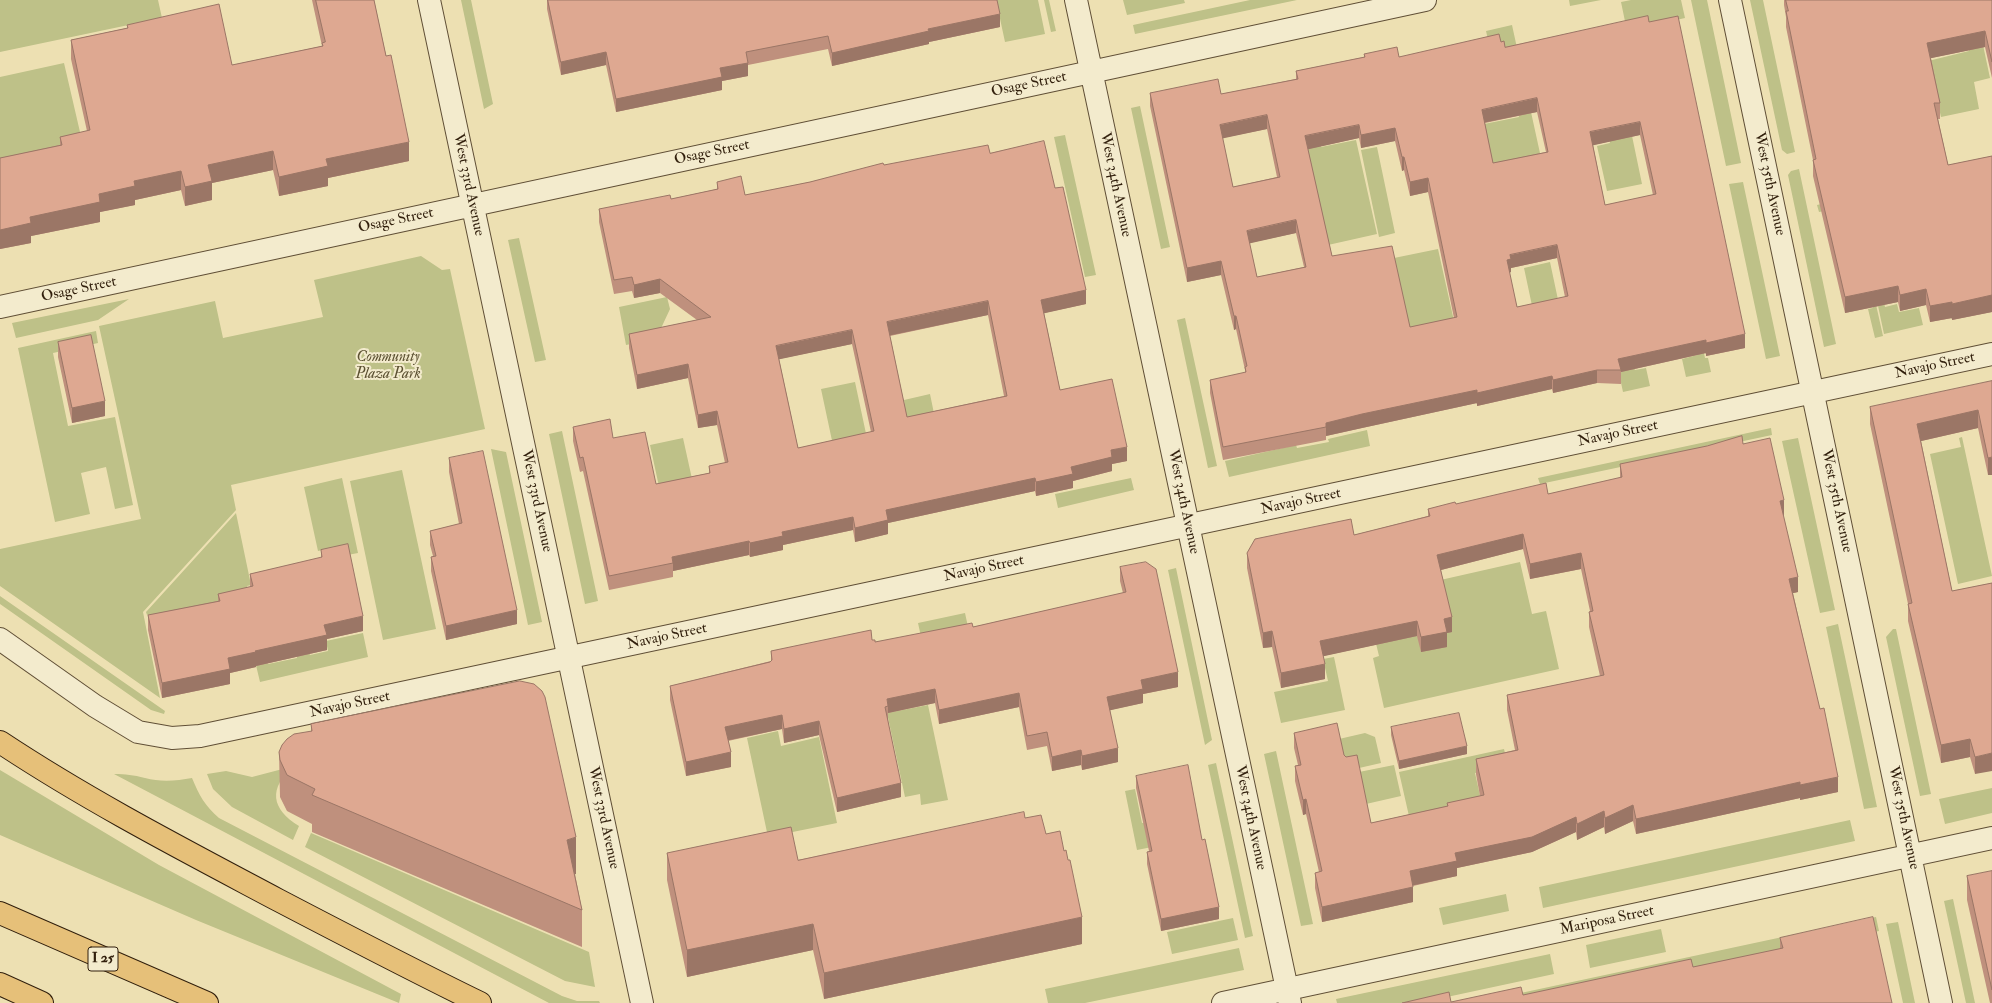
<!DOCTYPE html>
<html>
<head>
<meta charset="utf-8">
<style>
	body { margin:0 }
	canvas { display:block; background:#ede0b2 }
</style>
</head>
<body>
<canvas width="1992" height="1003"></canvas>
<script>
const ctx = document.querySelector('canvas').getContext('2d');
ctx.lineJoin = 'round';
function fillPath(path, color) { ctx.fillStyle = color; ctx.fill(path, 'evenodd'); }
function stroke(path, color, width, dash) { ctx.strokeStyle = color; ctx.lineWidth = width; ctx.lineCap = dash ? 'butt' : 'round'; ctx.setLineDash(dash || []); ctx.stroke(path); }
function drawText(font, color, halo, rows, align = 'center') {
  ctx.font = font + ' "IM FELL Double Pica",serif'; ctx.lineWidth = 4; ctx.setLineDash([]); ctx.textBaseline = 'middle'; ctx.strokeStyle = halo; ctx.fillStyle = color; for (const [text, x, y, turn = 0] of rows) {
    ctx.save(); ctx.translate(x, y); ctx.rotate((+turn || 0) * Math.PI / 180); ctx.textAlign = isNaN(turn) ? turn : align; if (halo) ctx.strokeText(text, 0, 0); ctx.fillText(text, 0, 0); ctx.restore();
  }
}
fillPath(new Path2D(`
	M0 0H158L162 18 0 52Z
	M461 0H471L493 104 484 109Z
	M996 0H1038L1045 34 1005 42Z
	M1044 0H1049L1056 31 1051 32Z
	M1123 0H1184L1185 3 1127 15Z
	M1250 0H1297L1135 34 1133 25Z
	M1569 0H1601L1570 6Z
	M1631 0H1681L1685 18 1627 31 1621 2Z
	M1691 0H1707L1741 163 1726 166Z
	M1750 0H1763L1795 152 1787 154 1782 150Z
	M1958 0 1992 18 1983 45 1990 78 1974 82 1979 109 1941 117 1928 61 1969 51Z
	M1512 25 1543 167 1501 210 1484 124 1519 117 1506 53 1490 48 1486 31Z
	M64 63 83 145 0 181V77Z
	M1140 106 1170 247 1161 249 1131 108Z
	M1626 107 1642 184 1607 191 1597 146 1610 143 1604 112Z
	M1301 128 1320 143 1321 147 1356 140 1377 234 1328 245Z
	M1065 135 1096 275 1085 277 1054 137Z
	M1377 147 1395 233 1379 237 1361 150Z
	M1799 169 1836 344 1824 347 1788 175 1791 171Z
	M1743 182 1780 356 1766 359 1729 184Z
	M1852 197 1883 336 1875 338 1868 309 1873 308 1834 209 1819 212 1817 205Z
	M519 238 546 360 535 362 508 240Z
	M1680 241 1705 358H1708L1711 372 1686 377 1682 359 1697 355Z
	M1438 249 1456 330 1411 339 1394 258Z
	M421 256 442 270 450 269 485 429 231 485 236 510 143 612 160 698 0 586V549L141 519 99 326 215 301 223 338 323 317 314 280Z
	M1550 262 1564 328 1534 315 1524 268Z
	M1871 273 1878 277 1885 307 1897 304 1899 312 1919 308 1923 325 1884 334Z
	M667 297 670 309 656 339 626 345 619 307Z
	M129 299 98 320 16 338 12 323Z
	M1185 318 1217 466 1208 468 1177 320Z
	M96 331 98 343 53 353 68 426 115 417 133 505 115 509 106 467 81 473 90 514 55 522 18 348Z
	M1613 345 1631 358 1635 370 1646 368 1650 386 1623 392Z
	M855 382 868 443 834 450 821 389Z
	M930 394 938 433 908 440 901 408 905 407 904 400Z
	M1771 428 1772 435 1540 484 1538 478Z
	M1367 430 1370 446 1229 477 1225 461 1296 445 1297 448 1329 442 1328 439Z
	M562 431 598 601 585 604 549 434Z
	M1962 437 1992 576 1958 584 1930 454 1961 447 1959 438Z
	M683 438 696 497 663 505 650 445Z
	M1798 438 1835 610 1820 613 1782 441Z
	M491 449 506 452 542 622 528 625Z
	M402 470 436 629 383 640 350 481Z
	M342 478 358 553 337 557 335 547 318 551 304 487Z
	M1131 478 1134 490 1058 508 1055 494Z
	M236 513 251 585 247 586 250 599 158 626 155 614 147 615 146 612Z
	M1520 562 1532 614 1546 611 1559 669 1384 708 1373 658 1379 656 1373 631 1436 581Z
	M1176 568 1212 740 1205 745 1168 570Z
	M0 596 165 711 164 714 151 710 0 604Z
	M965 613 970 636 923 646 918 623Z
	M1838 624 1877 807 1864 809 1826 627Z
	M1893 629H1896L1931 794 1920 796 1886 637Z
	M363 633 368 657 260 682 255 661 266 658 268 664 297 658 296 649 307 645 310 655 328 651 326 641Z
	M1334 657 1345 710 1281 723 1274 692 1328 681 1323 659Z
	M928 705 948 800 921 805 920 794 905 797 887 713Z
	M778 731 781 746 819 737 837 823 768 837 747 738Z
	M1365 733 1375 737 1381 763 1346 771 1339 739Z
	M1504 749 1508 766 1475 773 1483 809 1411 825 1399 772Z
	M1276 751 1313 924 1301 926 1264 754Z
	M1216 763 1253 936 1245 938 1208 765Z
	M1394 765 1401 796 1366 804 1359 772Z
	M294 766C268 788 271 809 299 826L293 840 232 807 213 789 207 774 226 771 252 777Z
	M0 770 159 865 401 994 399 1003 196 920 0 835Z
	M114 774C126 774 133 775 145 778 160 782 176 781 192 778 199 795 205 806 219 818L562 996 577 1001H599L600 1003H549Z
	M1992 788V813L1945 824 1939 799Z
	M1135 789 1142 823 1156 820 1162 845 1137 850 1125 791Z
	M1850 820 1855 841 1543 908 1539 887Z
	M311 833 589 952 595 987 565 981 305 847Z
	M1506 894 1509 911 1443 925 1439 908Z
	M1953 899 1975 1003H1966L1944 901Z
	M1876 917 1879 931 1513 1003H1474Z
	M1233 918 1238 940 1172 954 1167 932Z
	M1898 922 1915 1003H1903L1886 924Z
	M1661 929 1666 952 1590 968 1586 945Z
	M1239 948 1244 970 1085 1003H1048L1045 989Z
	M1550 954 1554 974 1419 1003H1337L1336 999Z`), '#bec188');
const minor = new Path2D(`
	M429 0 642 1003
	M1076 0 1290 1003
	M1730 0 1941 1003
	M0 307 1425 0
	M1223 1003 1992 838`);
const tertiary = new Path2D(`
	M0 639 95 706 138 732 172 738 200 736 1992 354`);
const motorway = new Path2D(`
	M0 742C89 801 184 850 278 900 345 935 412 970 480 1003
	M0 913 207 1003
	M0 984 42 1003`);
stroke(minor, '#604f36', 24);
stroke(tertiary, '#604f36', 24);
stroke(motorway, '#311f0c', 24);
stroke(minor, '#f3ebcd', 22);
stroke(tertiary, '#f3ebcd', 22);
stroke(motorway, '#e6c079', 22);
fillPath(new Path2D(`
	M312 0H374L409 161 328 178V186L279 196 273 170 212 183V200L185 206 181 190 135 200V205L100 212V222L31 236V243L0 249V158L60 145V137L87 131 71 59V40L127 28V25L232 65 322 46Z
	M547 0H997L1000 27 929 42V44L832 66 828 49 748 65V76L722 81V90L616 112 606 65 561 75 547 9Z
	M1784 0H1992V78L1985 47 1931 58 1940 103V119H1938L1948 165 1992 156V312L1952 320V318L1930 322 1926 305 1900 311 1898 302 1845 313 1813 176V160L1786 27V17L1784 5Z
	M1649 22 1745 348 1706 356V353L1621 372V384L1597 383 1553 393 1552 389 1477 406V403L1362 428 1326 436V440L1223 460 1210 393V380L1245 373V370L1236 329 1234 330 1221 275 1187 282 1150 106V93L1221 94 1296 79V71L1364 57V54L1399 57 1501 42 1505 47ZM1537 112 1546 152 1493 163 1485 123ZM1267 129 1277 177 1233 187 1222 138ZM1640 135 1653 195 1605 205 1593 145ZM1359 138 1361 148 1395 141 1402 171 1404 170 1410 196 1428 192 1454 318 1410 327 1332 256 1308 149ZM1296 233 1304 267 1257 277 1249 243ZM1557 258 1565 297 1517 307 1509 273 1511 272V268Z
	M990 153 1055 188 1086 304 1044 313 1060 390 1127 461 1112 464V471L1073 481V488L1036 496 1035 491 888 523V534L855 542 853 530 783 545V550L750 557 749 555 673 571V577L609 590 583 471 580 472 573 441V427L613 438 656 484 709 473V466L725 463 717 425 698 428 688 378 637 389 629 348V334L697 320 660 293 634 298 632 291 614 294 599 222V209L671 199 717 189V182L745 195 810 182 884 165ZM988 315 1004 396 907 417 890 336ZM852 344 871 432 798 448 779 359Z
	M58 342 105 416 72 423 58 357Z
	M1992 381 1988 475 1978 428 1921 441 1952 591 1992 583 1975 774 1970 757 1941 763 1908 621V604L1870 424V407Z
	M1743 444 1784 515H1783L1798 592 1793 593 1838 792 1800 800V798L1636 834 1633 821 1605 834 1604 827 1577 840 1576 832 1532 852 1457 868V876L1413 886V902L1322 922 1315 888V873L1319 872 1306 814 1303 815 1295 781V766L1298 765 1294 748V733L1344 755 1371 823 1447 806V803L1480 796 1476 774V759L1515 750 1507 710V695L1600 676 1589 627V612L1590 611 1581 569 1530 579 1523 549 1441 570 1452 632 1447 633V647L1421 652 1417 636 1323 656 1325 679 1281 688 1272 647 1263 648 1247 568V553L1354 535 1428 516V509L1456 504 1548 494 1620 478V464Z
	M449 458 517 624 446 640 431 571V557L433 556 430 545V531L459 524 449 472Z
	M321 550 363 631 327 639V650L256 666V667L230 673V684L162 698 148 630V615L218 601V594L250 587V574L321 558Z
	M1120 567 1178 687 1143 694V703L1110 710 1118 762 1082 770 1081 765 1052 771 1047 746 1027 750 1019 707 939 724 935 703 888 713V720L901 797 837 812 819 735 784 743 782 729 728 741 731 767 686 776 670 700V686L771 661V651L872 640 875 642 973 627 1123 593 1120 581Z
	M311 724 576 874H575L582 910V947L312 832V824L287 811 280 797 279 752 311 731Z
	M1391 727 1467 754 1399 769 1391 735Z
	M1136 776 1202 840 1219 919 1161 931 1147 864V852L1149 851 1136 788Z
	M1025 818 1046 834 1082 944 824 999 813 950 687 977 667 880V853L798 860Z
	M1992 871V1003H1990L1967 900V876Z
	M1780 938 1892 1003 1451 1002 1523 995 1693 967 1780 949Z`), '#bf907d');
fillPath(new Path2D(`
	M1000 14V27L929 42V44L832 66V53L928 29Z
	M1985 31V47L1927 59V43Z
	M606 52V65L561 75V62Z
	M748 63V76L722 81V90L616 112V99L720 68Z
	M1537 98V112L1482 123V110Z
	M1267 115V129L1220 139V125Z
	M1640 122V135L1590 146V132Z
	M1359 125V138L1305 150V136Z
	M1395 128V141L1361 148V135Z
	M409 142V161L328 178V186L279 196V177L326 159Z
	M273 151V170L212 183V200L185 206V187L208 165Z
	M1402 157H1404V170L1402 171Z
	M181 171V190L135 200V205L100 212V222L31 236V243L0 249V230L30 217 134 181Z
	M1428 178V192L1410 196V182Z
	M1296 220V233L1247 244V231Z
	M1557 245V258L1511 268V272L1507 273V260L1510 255Z
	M1221 261V275L1187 282V268Z
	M660 279V293L634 298V285Z
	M1898 286V302L1845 313V297Z
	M1926 289V305L1900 311V295Z
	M1086 290V304L1041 314V300Z
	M1992 295V312L1952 320V304Z
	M988 301V315L887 336V322Z
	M1952 302V318L1930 322V306Z
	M1234 316H1236V329L1234 330Z
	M852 330V344L776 360V346Z
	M1745 334V348L1706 356V343Z
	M1706 340V353L1621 372 1618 359Z
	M688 364V378L637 389V375Z
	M1597 370V383L1553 393V380Z
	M1552 376V389L1477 406V393Z
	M1477 390V403L1362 428 1326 436V423L1362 414Z
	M105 401V416L72 423V408Z
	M1978 410V428L1917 442V424Z
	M717 411V425L698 428V415Z
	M1127 447V461L1112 464V471L1073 481V488L1036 496V482L1111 450Z
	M1992 457V475H1988V458Z
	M1035 478V491L888 523V534L855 542V528L886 510Z
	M1784 500V515L1780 516V501Z
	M853 517V530L783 545V550L750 557V543L782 532Z
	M1523 534V549L1437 571V555Z
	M749 541V555L673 571V563L672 557Z
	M1581 553V569L1530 579V564Z
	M1798 577V592L1789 594V579Z
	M517 610V624L446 640V626Z
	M363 616V631L327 639V650L256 666V667L230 673V684L162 698V683L228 658 255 651 324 625Z
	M1452 617V632L1447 633V647L1421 652V637L1444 619Z
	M1417 621V636L1320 657V641Z
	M1272 631V647L1263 648V633Z
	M1325 664V679L1281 688V673Z
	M1178 672V687L1143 694V703L1107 711V697L1141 680Z
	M935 689V703L888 713V706L887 699Z
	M1019 693V707L939 724V710Z
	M782 715V729L725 741V727Z
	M819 721V735L784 743V729Z
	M1970 739V757L1941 763V745Z
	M1467 746V754L1399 769V761Z
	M1118 748V762L1082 770V756Z
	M1081 750V765L1052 771V757Z
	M731 752V767L686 776V762Z
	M1992 753V771L1975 774V757Z
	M1838 777V792L1800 800V785Z
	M1800 782V798L1636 834V819Z
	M901 783V797L837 812V798Z
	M1306 799V814L1303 815V800Z
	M1633 805V821L1605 834V818Z
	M1604 811V827L1577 840V824Z
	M1576 817V832L1532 852 1457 868V876L1410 886V871L1455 853Z
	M576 837V874L567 876V840Z
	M1413 887V902L1322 922V907Z
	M1219 907V919L1161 931V919Z
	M1082 917V944L824 999V973Z
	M813 924V950L687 977V950Z`), '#9b7666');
const building = new Path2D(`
	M316 0H374L386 56 391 55 409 142 326 159 328 166 279 177 273 151 208 165 212 181 185 187 181 171 134 181 135 186 99 194 100 202 30 217 31 223 0 230V158L62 145 60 137 90 130 71 40 128 28 127 25 219 4 232 65 323 46 322 43 325 42Z
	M548 0H997L1000 14 928 29 929 31 832 53 828 36 746 52 748 63 720 68 722 77 616 99 606 52 561 62Z
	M1786 0H1992V62L1985 31 1927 43 1940 103H1934L1948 165 1992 156V295L1952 304V302L1930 306 1926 289 1900 295 1898 286 1845 297 1813 160 1816 159 1786 11H1788Z
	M1648 16 1649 22 1678 16 1745 334 1706 343V340L1618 359 1621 370H1597L1553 380 1552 376 1477 393V390L1362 414 1326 423V427L1223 447 1210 380 1246 372 1245 367 1247 366 1236 316H1234L1221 261 1187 268 1150 93 1218 79 1221 94 1298 79 1296 71 1365 57 1364 54 1397 47 1399 57 1499 34 1501 42 1504 41 1505 47ZM1537 98 1548 152 1493 163 1482 110ZM1267 115 1280 177 1233 187 1220 125ZM1640 122 1656 194 1605 205 1590 132ZM1359 125 1361 135 1395 128 1402 157H1404L1410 182 1428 178 1457 317 1410 327 1392 246 1332 256 1305 136ZM1296 220 1306 267 1257 277 1247 231ZM1557 245 1568 296 1517 307 1507 260 1511 259 1510 255Z
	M1044 141 1055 188 1063 187 1086 290 1041 300 1060 390 1112 379 1127 447 1111 450 1112 457 1071 467 1073 474 1036 482 1035 478 886 510 888 520 855 528 853 517 782 532 783 536 750 543 749 541 672 557 673 563 609 576 583 457 580 458 573 427 610 419 613 438 645 432 656 484 710 473 709 466 728 462 717 411 698 415 688 364 637 375 629 334 711 317 660 279 634 285 632 277 614 280 599 209 670 195 671 199 718 189 717 182 741 176 745 195 810 182 883 163 884 165 988 145 990 153ZM988 301 1007 396 907 417 887 322ZM852 330 874 431 798 448 776 346Z
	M91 335 105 401 72 408 58 342Z
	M1992 381V457L1988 458 1978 410 1917 424 1952 591 1992 583V753L1975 757 1970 739 1941 745 1908 604 1912 603 1870 407Z
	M1742 436 1743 444 1770 438 1784 500 1780 501 1798 577 1789 579 1820 709 1824 708 1838 777 1800 785V782L1636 819 1633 805 1605 818 1604 811 1577 824 1576 817 1532 837 1455 853 1457 861 1410 871 1413 887 1322 907 1315 873 1322 871 1306 799 1303 800 1295 766 1301 765 1294 733 1337 723 1344 755 1346 757 1357 755 1371 823 1448 806 1447 803 1484 795 1476 759 1518 750 1507 695 1604 675 1589 612 1593 611 1581 553 1530 564 1523 534 1437 555 1452 617 1444 619 1447 632 1421 637 1417 621 1320 641 1325 664 1281 673 1272 631 1263 633 1247 553 1255 539 1351 519 1354 535 1430 516 1428 509 1455 502 1456 504 1546 483 1548 494 1622 477 1620 464 1707 446Z
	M483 451 517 610 446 626 431 557 436 556 430 531 462 523 449 458Z
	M348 544 363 616 324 625 327 635 255 651 256 652 228 658 230 669 162 683 148 615 220 601 218 594 253 586 250 574 322 557 321 550Z
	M1146 562 1156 569 1178 672 1141 680 1143 689 1107 697 1118 748 1082 756 1081 750 1052 757 1047 732 1027 736 1019 693 939 710 935 689 887 699 888 706 885 707 901 783 837 798 819 721 784 729 782 715 725 727 731 752 686 762 670 686 770 662 772 660 771 651 871 630 872 640H875V642L972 623 973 627 1126 592 1120 567Z
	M520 681 534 684 542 691 545 697 576 837 567 840 582 910 312 795 315 789 287 775 280 760 279 752 282 745 287 739 294 734 312 731 311 724Z
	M1459 713 1467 746 1399 761 1391 727Z
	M1188 765 1202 840 1205 839 1219 907 1161 919 1147 852 1152 851 1136 776Z
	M1024 812 1025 818 1041 815 1046 834 1060 831 1064 851 1066 850 1068 860H1070L1082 917 824 973 813 924 687 950 667 853 791 827 798 860Z
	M1992 871V990L1967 876Z
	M1873 917 1892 1003H1402L1449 992 1451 1002 1521 987 1523 995 1691 959 1693 967 1783 948 1780 938Z`);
fillPath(building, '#dea891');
stroke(building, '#9b7666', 1);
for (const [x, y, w] of [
	[103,959,30]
]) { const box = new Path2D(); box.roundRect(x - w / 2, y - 12, w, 24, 3); ctx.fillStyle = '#f3ebcd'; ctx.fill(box); stroke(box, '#311f0c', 1); }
drawText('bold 14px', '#311f0c', null, [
	["I 25",103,959]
]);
drawText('15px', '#311f0c', '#f3ebcd', [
	["Osage Street",1029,85,-12],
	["Osage Street",712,153,-12],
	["West 35th Avenue",1769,184,78],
	["West 33rd Avenue",468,185,78],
	["West 34th Avenue",1115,185,78],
	["Osage Street",396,221,-12],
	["Osage Street",79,290,-12],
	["Navajo Street",1935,366,-12],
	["Navajo Street",1618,434,-12],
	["West 33rd Avenue",536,501,78],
	["West 35th Avenue",1836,501,78],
	["West 34th Avenue",1183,502,78],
	["Navajo Street",1301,502,-12],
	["Navajo Street",984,569,-12],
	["Navajo Street",667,637,-12],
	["Navajo Street",350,705,-12],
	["West 33rd Avenue",603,818,78],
	["West 34th Avenue",1250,818,78],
	["West 35th Avenue",1903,818,78],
	["Mariposa Street",1607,921,-12]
]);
drawText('italic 15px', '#5b5031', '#f3ebcd', [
	["Community",388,358],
	["Plaza Park",388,375]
]);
</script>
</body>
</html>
